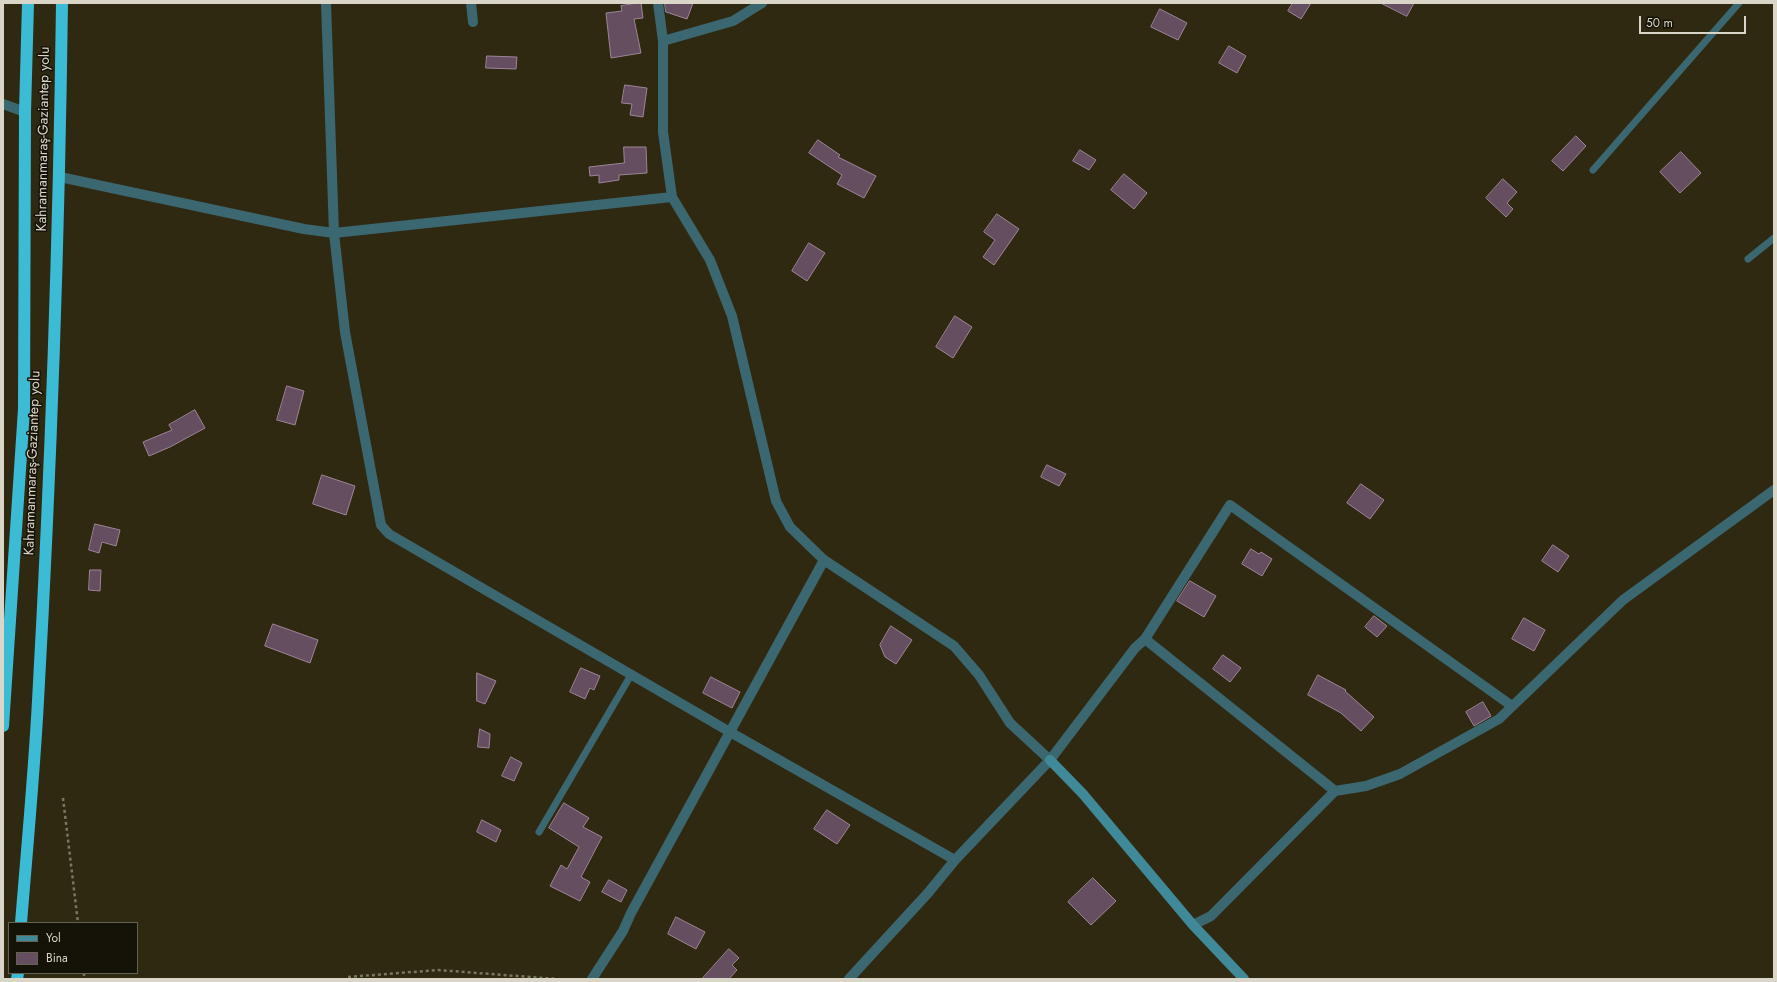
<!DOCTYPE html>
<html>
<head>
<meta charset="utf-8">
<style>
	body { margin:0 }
	#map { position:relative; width:1777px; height:982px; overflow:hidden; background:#302911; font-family:Jost,sans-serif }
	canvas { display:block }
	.frame { position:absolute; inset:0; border:4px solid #d9d5c7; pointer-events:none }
	.legend { position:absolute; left:8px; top:922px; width:130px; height:52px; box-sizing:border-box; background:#151208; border:1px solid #636054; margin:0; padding:5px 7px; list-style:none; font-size:12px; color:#d9d5c7 }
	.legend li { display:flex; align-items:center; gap:8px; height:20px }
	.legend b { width:20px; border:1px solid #636054 }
	.scale { position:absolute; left:1639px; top:16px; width:107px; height:18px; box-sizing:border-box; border:2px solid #d9d5c7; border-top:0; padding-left:5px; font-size:12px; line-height:14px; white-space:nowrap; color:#d9d5c7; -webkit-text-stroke:3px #151208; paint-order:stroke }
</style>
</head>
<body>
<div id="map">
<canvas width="1777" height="982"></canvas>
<div class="frame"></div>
<ul class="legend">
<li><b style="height:5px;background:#3f8999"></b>Yol</li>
<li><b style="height:11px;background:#644e60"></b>Bina</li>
</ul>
<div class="scale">50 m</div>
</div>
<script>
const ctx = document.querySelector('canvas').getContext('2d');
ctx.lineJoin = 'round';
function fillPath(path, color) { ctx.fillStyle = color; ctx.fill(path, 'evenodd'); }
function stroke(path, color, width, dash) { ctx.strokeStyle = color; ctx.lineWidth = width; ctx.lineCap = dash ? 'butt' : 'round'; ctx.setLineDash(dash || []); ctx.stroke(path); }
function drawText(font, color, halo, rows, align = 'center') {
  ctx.font = font + ' Jost,sans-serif'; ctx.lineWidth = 3; ctx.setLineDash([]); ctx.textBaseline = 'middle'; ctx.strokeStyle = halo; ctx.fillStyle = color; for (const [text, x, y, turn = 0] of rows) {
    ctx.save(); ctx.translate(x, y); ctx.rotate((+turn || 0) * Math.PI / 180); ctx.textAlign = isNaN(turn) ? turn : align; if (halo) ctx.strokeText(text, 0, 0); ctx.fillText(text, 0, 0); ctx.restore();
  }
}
const building = new Path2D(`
	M641 3 643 18 634 19 641 53 611 58 606 13 622 11 621 6Z
	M665 3H693L687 19 666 12Z
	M1293 3H1311L1301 19 1288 11Z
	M1381 3H1414L1407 16Z
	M1160 9 1187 23 1178 40 1151 27Z
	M1229 46 1246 56 1237 73 1219 63Z
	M487 56 517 57 516 69 486 68Z
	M625 85 647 88 643 117 630 115 632 104 622 103Z
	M1576 136 1586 146 1563 171 1552 161Z
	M818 140 840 155 838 157 876 176 864 198 837 184 842 175 809 153Z
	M624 147H646L647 173 619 175V180L599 183V175L590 176 589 167 624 163Z
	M1080 150 1096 160 1089 170 1073 161Z
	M1681 152 1701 173 1680 193 1660 172Z
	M1124 174 1147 193 1134 209 1111 190Z
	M1503 179 1517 192 1507 203 1513 209 1506 217 1486 198Z
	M997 214 1019 229 994 265 983 257 995 240 984 232Z
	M809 243 825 253 807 281 792 271Z
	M955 316 972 327 953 358 936 347Z
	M287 386 304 391 295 425 277 420Z
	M195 410 205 428 170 447 149 456 143 442 172 430 169 425Z
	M1047 465 1066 474 1059 486 1041 477Z
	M322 475 355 486 346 515 313 504Z
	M1361 484 1384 500 1370 519 1347 503Z
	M95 524 120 530 116 546 102 542 99 553 89 550Z
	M1553 545 1569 556 1558 572 1542 561Z
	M1251 549 1259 554 1261 552 1272 559 1262 576 1242 564Z
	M90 570H101L100 591 89 590Z
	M1190 581 1216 596 1204 617 1177 601Z
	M1374 616 1387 626 1377 637 1365 627Z
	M1524 618 1545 630 1534 651 1512 639Z
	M273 624 318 640 310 663 265 646Z
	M891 626 912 640 896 664 885 657 880 645Z
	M1223 655 1241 668 1230 682 1213 669Z
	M581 668 600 676 594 690 590 688 585 699 570 692Z
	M477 673 496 681 485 704 477 701Z
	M1318 675 1346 690 1345 691 1374 717 1361 731 1341 713 1308 695Z
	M711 677 740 692 732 708 703 693Z
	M1483 702 1491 716 1474 726 1466 712Z
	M480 729 490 734 489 748 478 747Z
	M511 757 522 763 514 781 502 776Z
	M564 803 589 818 583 827 602 837 581 877 590 882 580 901 550 886 561 865 567 869 579 847 549 828Z
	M827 810 850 825 837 844 814 829Z
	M482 820 501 830 496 842 477 832Z
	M1093 878 1116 901 1091 925 1068 902Z
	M609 880 627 890 621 902 602 892Z
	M676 917 705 932 696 949 668 934Z
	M729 949 739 958 732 965 737 970 729 979H702Z`);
fillPath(building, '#644e60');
stroke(building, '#9c8598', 1);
stroke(new Path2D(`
	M63 798 78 923
	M84 973V979
	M348 977 438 970 557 979`), '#7b7662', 2.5, [3, 3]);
stroke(new Path2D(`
	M1593 170 1739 3
	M1748 259 1774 238
	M539 832 631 675`), '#3b6771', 7);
stroke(new Path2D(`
	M326 3 334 233 345 332 381 525 389 534 730 732 955 860
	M471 3 473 22
	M658 3 663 41V132L672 197 710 260 732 316 776 501 790 527 824 560 954 646 979 675 1010 723 1050 760 1135 648 1145 639 1230 505 1512 706
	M663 41 733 21 762 3
	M3 104 25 112
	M60 177 304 229 334 233 672 197
	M1145 639 1335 791
	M1193 925 1211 916 1335 791 1366 786 1400 774 1499 719 1623 600 1774 490
	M592 979 623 931 631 913 824 560
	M849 979 928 893 955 860 1050 760`), '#3b6771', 10);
stroke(new Path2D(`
	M1050 760 1083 794 1193 925 1244 979`), '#3f8999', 10);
stroke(new Path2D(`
	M3 726 24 409 25 112 28 3
	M21 923C27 849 34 775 38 701 51 469 59 236 62 3
	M17 979 18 973`), '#3cbcd4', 12);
drawText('14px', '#d9d5c7', '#151208', [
	["Kahramanmaraş-Gaziantep yolu",44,139,-89],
	["Kahramanmaraş-Gaziantep yolu",33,463,-88]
]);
</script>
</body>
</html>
